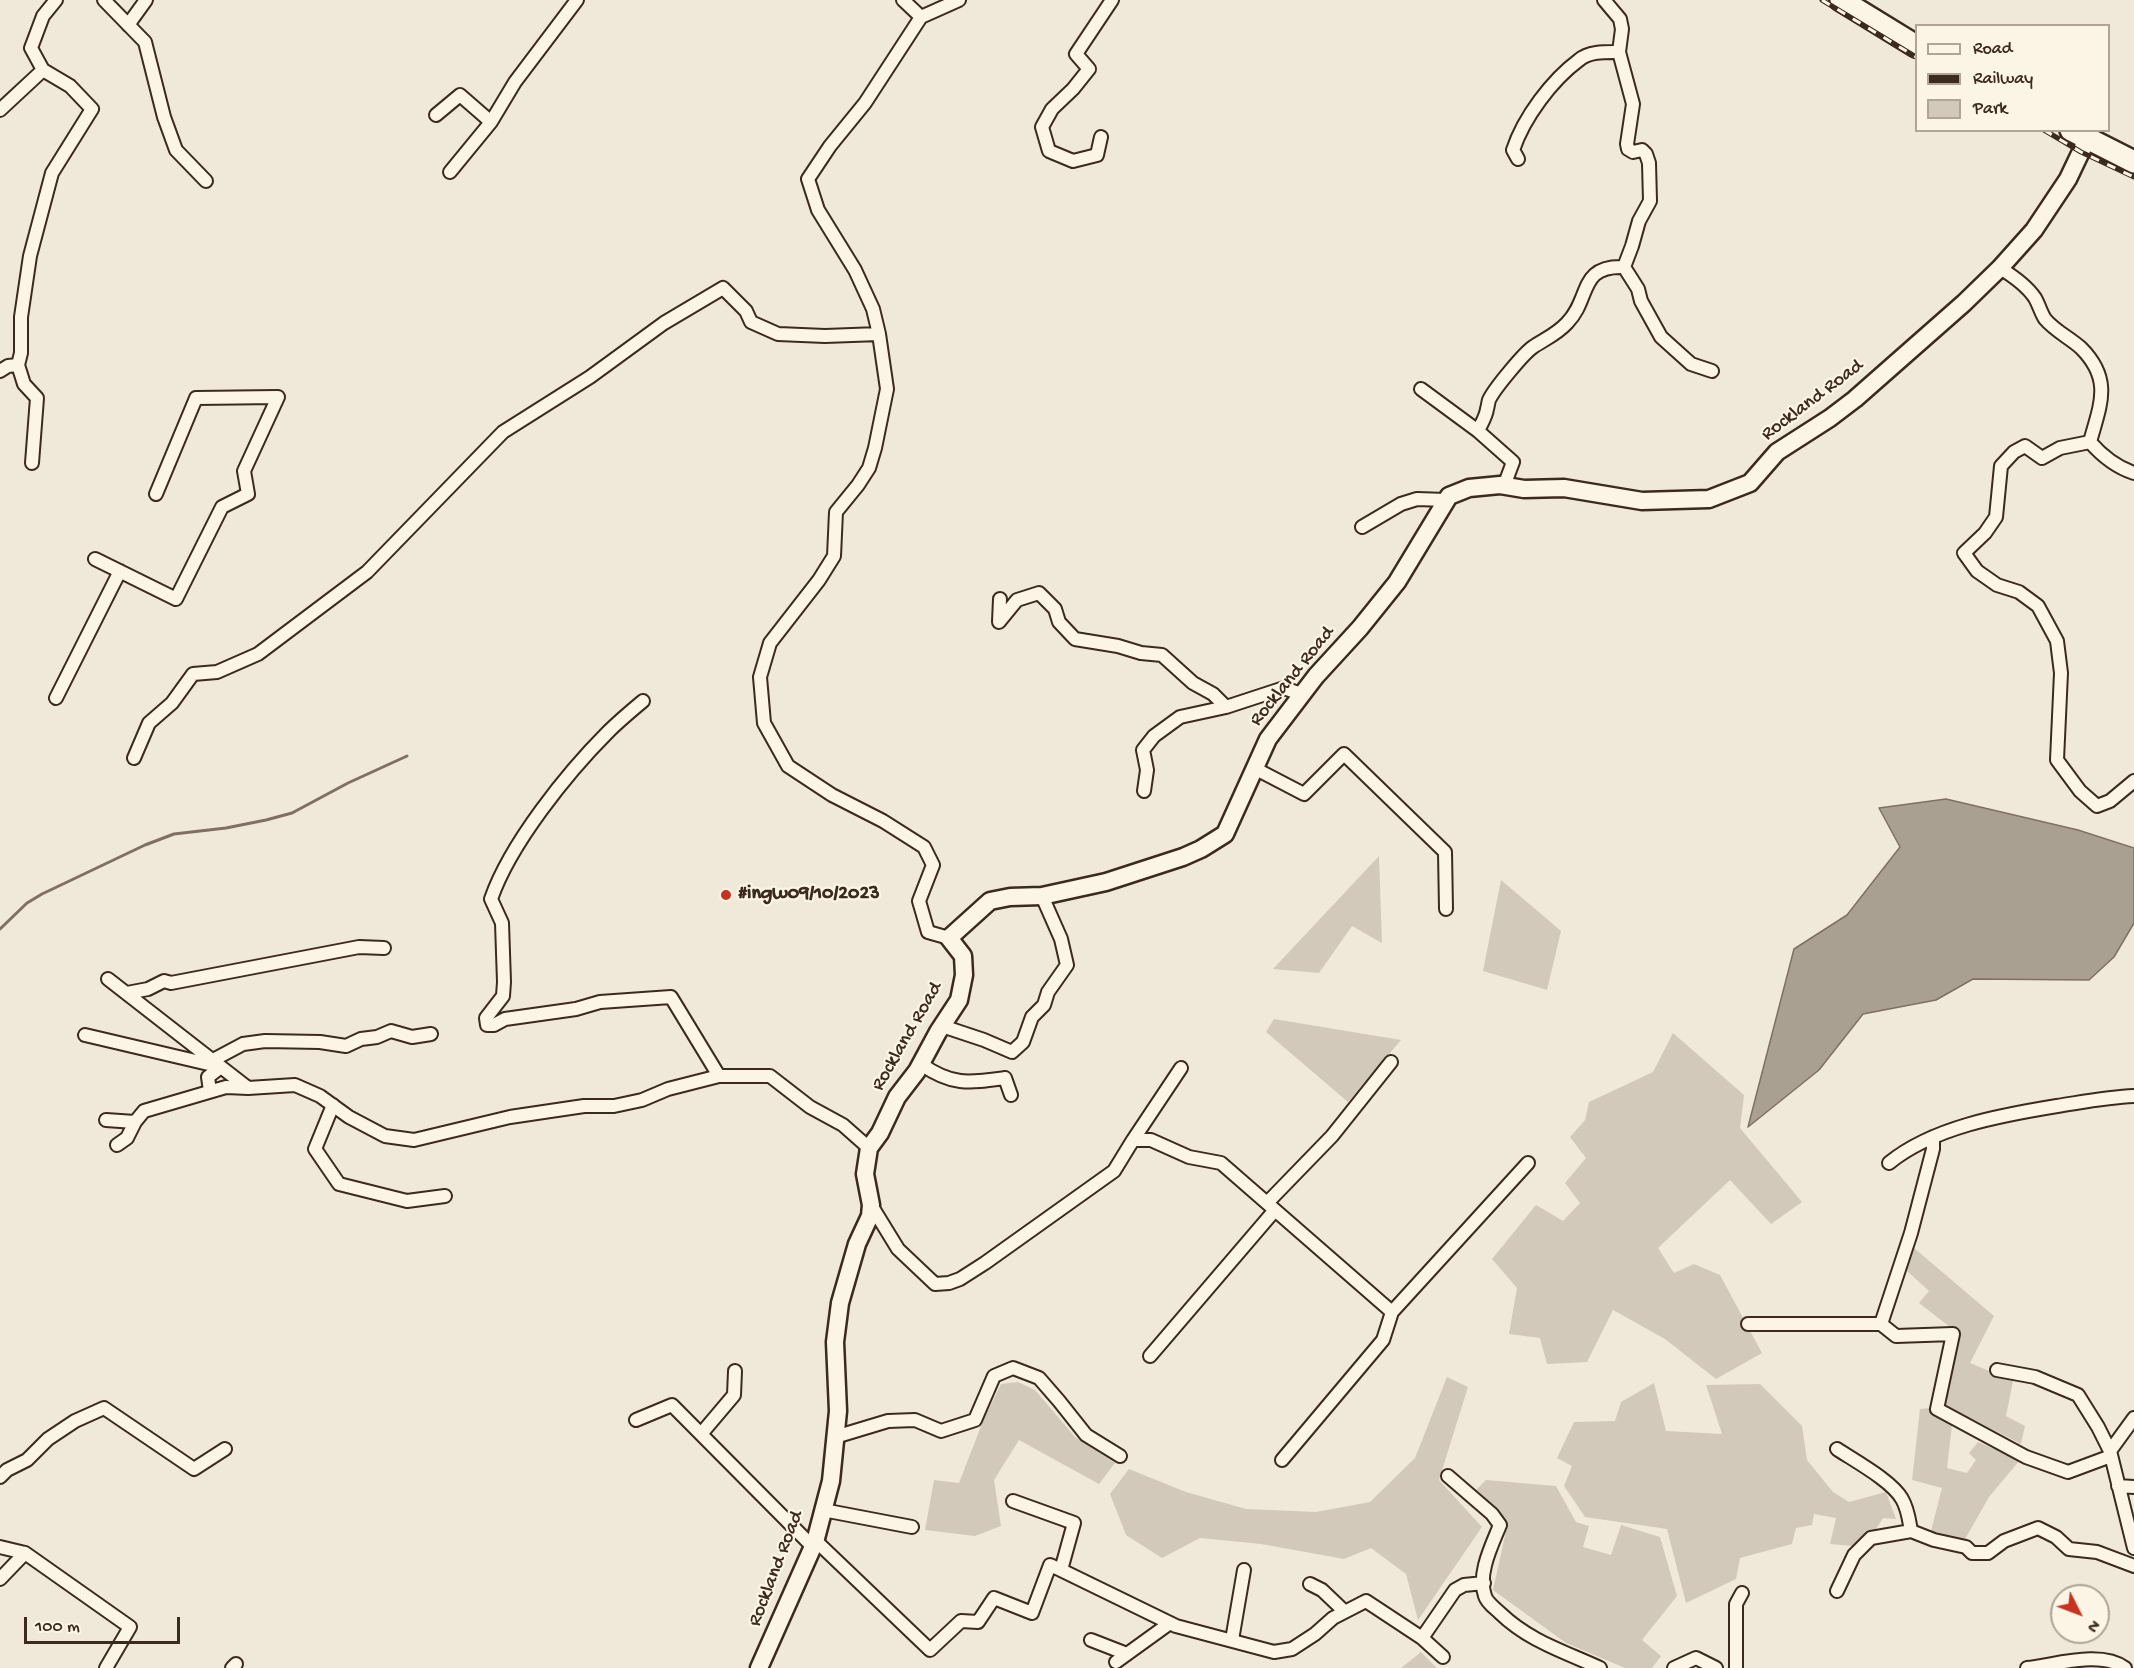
<!DOCTYPE html>
<html>
<head>
<meta charset="utf-8">
<style>
	body { margin:0 }
	#map { position:relative; width:2134px; height:1668px; overflow:hidden; background:#f0e9d9; font-family:"Gochi Hand",sans-serif }
	canvas { display:block }
	.legend { position:absolute; left:1915px; top:24px; width:195px; height:108px; box-sizing:border-box; background:#fcf5e5; border:2px solid #afa495; margin:0; padding:8px 10px; list-style:none; font-size:18px; color:#3b2a1e }
	.legend li { display:flex; align-items:center; gap:12px; height:30px }
	.legend b { width:30px; border:2px solid #afa495 }
	.north { position:absolute; left:2050px; top:1584px; width:60px; height:60px; box-sizing:border-box; background:#fcf5e5; border:2px solid #afa495; border-radius:50%; rotate:132deg; font-size:16px; font-weight:700; line-height:24px; text-align:center; color:#3b2a1e }
	.north::after { content:''; display:block; margin:auto; width:21px; height:27px; background:#c8321e; clip-path:polygon(50% 0,100% 100%,50% 72%,0 100%) }
	.scale { position:absolute; left:24px; top:1617px; width:156px; height:27px; box-sizing:border-box; border:3px solid #3b2a1e; border-top:0; padding-left:8px; font-size:18px; line-height:21px; white-space:nowrap; color:#3b2a1e; -webkit-text-stroke:4px #fcf5e5; paint-order:stroke }
</style>
</head>
<body>
<div id="map">
<canvas width="2134" height="1668"></canvas>
<ul class="legend">
<li><b style="height:8px;background:#fcf5e5"></b>Road</li>
<li><b style="height:8px;background:#3b2a1e"></b>Railway</li>
<li><b style="height:16px;background:#d2c9ba"></b>Park</li>
</ul>
<div class="north">N</div>
<div class="scale">100 m</div>
</div>
<script>
const ctx = document.querySelector('canvas').getContext('2d');
ctx.lineJoin = 'round';
function fillPath(path, color) { ctx.fillStyle = color; ctx.fill(path, 'evenodd'); }
function stroke(path, color, width, dash) { ctx.strokeStyle = color; ctx.lineWidth = width; ctx.lineCap = dash ? 'butt' : 'round'; ctx.setLineDash(dash || []); ctx.stroke(path); }
function drawText(font, color, halo, rows, align = 'center') {
  ctx.font = font + ' "Gochi Hand",sans-serif'; ctx.lineWidth = 4.5; ctx.setLineDash([]); ctx.textBaseline = 'middle'; ctx.strokeStyle = halo; ctx.fillStyle = color; for (const [text, x, y, turn = 0] of rows) {
    ctx.save(); ctx.translate(x, y); ctx.rotate((+turn || 0) * Math.PI / 180); ctx.textAlign = isNaN(turn) ? turn : align; if (halo) ctx.strokeText(text, 0, 0); ctx.fillText(text, 0, 0); ctx.restore();
  }
}
fillPath(new Path2D(`
	M1379 856 1382 943 1352 926 1319 973 1273 969Z
	M1501 880 1561 931 1547 990 1483 971Z
	M1274 1019 1401 1040 1348 1102 1266 1032Z
	M1673 1033 1744 1095 1740 1128 1802 1202 1771 1224 1730 1180 1658 1248 1674 1273 1694 1264 1720 1275 1762 1353 1716 1379 1665 1339 1613 1310 1587 1362 1547 1364 1540 1338 1509 1334 1517 1288 1492 1259 1536 1205 1563 1221 1580 1203 1565 1183 1586 1158 1570 1137 1585 1120 1589 1102 1653 1072Z
	M1914 1248 1994 1316 1970 1363 2013 1381 2006 1416 2025 1426 2021 1444 1943 1404 1959 1334 1919 1303 1929 1291 1907 1271Z
	M1447 1377 1468 1387 1439 1480 1482 1527 1418 1620 1406 1574 1371 1548 1344 1559 1261 1544 1200 1538 1162 1558 1126 1535 1110 1494 1129 1469 1186 1492 1246 1509 1316 1512 1370 1502 1415 1458Z
	M1018 1382 1035 1390 1075 1437 1115 1463 1099 1484 1019 1440 994 1480 1001 1526 975 1536 925 1530 934 1480 959 1483 983 1421 1001 1384Z
	M1654 1383 1666 1431 1722 1434 1706 1385 1760 1384 1802 1426 1807 1460 1833 1492 1849 1502 1886 1492 1896 1519 1883 1518 1876 1529 1853 1546 1830 1544 1836 1518 1814 1514 1812 1525 1796 1528 1792 1544 1740 1558 1736 1579 1686 1603 1667 1529 1585 1517 1564 1486 1572 1466 1557 1458 1574 1422 1615 1421 1621 1402Z
	M1929 1408 1952 1425 1947 1468 1967 1473 1976 1460 1969 1453 1978 1442 2020 1460 1989 1497 1964 1541 1931 1531 1942 1488 1912 1480 1920 1409Z
	M1486 1480 1556 1486 1576 1522 1589 1526 1583 1547 1611 1555 1621 1525 1660 1537 1677 1596 1642 1640 1661 1656 1652 1668H1625L1566 1643 1493 1590 1507 1527 1474 1492Z
	M1421 1652 1437 1668H1401Z`), '#d2c9ba');
const water = new Path2D(`
	M1946 799 2078 830 2134 848V923L2114 957 2089 980 1973 979 1936 1000 1863 1014 1819 1070 1748 1127 1794 949 1847 915 1900 847 1879 808Z`);
fillPath(water, '#aaa091');
stroke(water, '#7e7163', 1.5);
stroke(new Path2D(`
	M0 929 27 903 42 894 145 845 174 834 226 828 266 820 292 813 348 783 407 756`), '#7e7163', 3);
const street = new Path2D(`
	M104 0 145 42 164 117 176 150 206 181
	M903 0 921 17 865 103 830 146 808 179 818 210 855 270 873 309 879 334 887 389 875 448 869 468 858 485 836 512 834 556 819 580 770 643 760 677 764 723 788 766 832 795 883 821 924 847 933 865 919 901 928 932 949 938
	M1604 0 1620 19 1622 29 1619 52 1633 104 1627 144 1628 149 1633 152 1642 150 1646 154 1649 163 1650 201 1639 221 1632 246 1624 267
	M921 17 959 0
	M128 25 146 0
	M0 110 43 70
	M436 115 460 95 491 122
	M1101 137 1097 155 1073 161 1049 151 1042 127 1052 109 1073 89 1089 69 1076 54 1112 0
	M1518 159 1513 150C1524 117 1552 80 1579 60 1589 51 1607 52 1619 52
	M450 172 491 122 515 82 577 0
	M2000 268C2013 276 2027 286 2035 298 2039 305 2041 313 2045 319 2055 331 2070 338 2081 348 2113 380 2100 405 2090 442 2103 457 2116 467 2134 473
	M18 365 24 384 37 398 32 463
	M0 371 8 366 18 365 21 353V317L30 256 52 173 92 109 70 86 43 70 31 48 43 16 56 0
	M1421 389 1478 431 1513 462 1504 486
	M1478 431C1481 424 1486 417 1487 409 1488 406 1488 403 1489 400 1494 389 1524 353 1533 347 1545 339 1557 334 1567 323 1591 299 1578 265 1624 267L1638 289 1641 301 1661 337 1691 364 1712 371
	M2090 442 2060 448 2042 458 2025 446 2014 452 2001 466 1996 517 1985 533 1964 553 1977 571 1997 585 2019 592 2038 606 2057 641 2061 673 2057 760 2080 791 2097 806 2110 801 2134 781
	M1362 527 1401 504 1417 499 1446 500
	M95 559 176 599 222 507 248 494 244 471 278 397 196 398 156 494
	M1000 599 999 622 1017 600 1039 593 1055 609 1059 622 1075 639 1118 646 1141 653 1162 655 1193 683 1213 694 1226 707
	M56 698 120 571
	M643 701C631 711 619 721 608 732 567 773 510 844 491 899L502 923 504 982 503 996 486 1018 487 1025H494L505 1019 576 1009 600 1002 671 997 719 1076
	M134 758 149 723 172 703 193 674 217 672 258 654 367 572 503 432 590 377 664 323 723 288 746 311 751 322 778 334 825 336 879 334
	M1254 768 1304 794 1344 754 1445 852 1446 909
	M1144 791 1147 770 1143 750 1154 736 1180 717 1226 707 1284 688 1301 694
	M108 979 248 1088 295 1085 320 1096 349 1117 385 1136 414 1140 510 1117 584 1106H614L642 1100 668 1089 719 1076H770L810 1107 843 1125 869 1148
	M127 993 148 989 164 981 171 983 359 947 384 948
	M942 1026 984 1040 1012 1052 1023 1042 1032 1017 1044 1005 1048 992 1067 965 1061 939 1042 896
	M85 1035 217 1066
	M213 1060 243 1044 265 1041 320 1042 346 1046 361 1039 377 1037 391 1031 412 1037 431 1034
	M921 1064C952 1086 969 1083 1005 1078L1011 1095
	M210 1091 208 1077 221 1067
	M333 1105 315 1149 339 1184 407 1201 445 1196
	M106 1120 135 1122
	M1133 1140 1181 1068
	M117 1145 127 1138 135 1122 144 1111 226 1087 248 1088
	M1889 1163C1933 1127 2002 1115 2057 1106 2083 1102 2108 1097 2134 1096
	M1267 1203 1332 1136 1391 1062
	M871 1205 898 1249 935 1284 949 1283 960 1279 985 1263 1114 1171 1133 1140H1151L1189 1157 1221 1163 1392 1312
	M1748 1324H1881L1896 1336 1953 1334 1937 1409 2026 1457 2068 1472 2111 1456
	M1881 1324 1911 1233 1933 1149V1137
	M1150 1356 1275 1210
	M1997 1370 2035 1377 2078 1395 2098 1427 2110 1451
	M2134 1418 2110 1451 2134 1548
	M636 1420 672 1405 813 1547
	M701 1434 734 1395 735 1371
	M835 1437 888 1421 915 1420 941 1431 975 1420 994 1376 1013 1368 1039 1378 1059 1401 1086 1435 1120 1456
	M1837 1449C1855 1461 1892 1481 1902 1499 1908 1509 1909 1520 1911 1531L1934 1540 1966 1547 1972 1553H1988L2004 1541 2038 1528 2056 1537 2069 1549 2097 1552 2134 1566
	M1282 1460 1383 1340 1392 1312 1528 1163 1392 1312
	M1448 1476 1492 1514 1500 1525C1492 1545 1477 1574 1485 1596 1487 1603 1495 1608 1500 1613 1529 1641 1563 1651 1600 1668
	M0 1477 7 1470 27 1460 48 1439 75 1421 104 1408 194 1469 225 1449
	M2118 1486 2134 1487
	M1013 1501 1074 1523 1061 1570 1176 1626 1274 1652 1292 1649 1315 1634 1333 1618 1366 1601 1422 1638
	M823 1510 912 1527
	M815 1540 930 1650 961 1621 978 1622 994 1598 1032 1613 1050 1565 1061 1570
	M0 1547 25 1553
	M0 1579 25 1553 130 1627 106 1668
	M1310 1584 1322 1590 1344 1611
	M1837 1591 1854 1555 1871 1538 1911 1531
	M1091 1640 1127 1654
	M1232 1640 1244 1570
	M1443 1657 1422 1638 1455 1590 1464 1585 1484 1583
	M1116 1662 1170 1623
	M232 1668 236 1664
	M1674 1668 1696 1658 1716 1668
	M1736 1668V1604L1742 1593
	M2027 1668C2055 1665 2101 1650 2125 1668`);
const secondary = new Path2D(`
	M759 1668 815 1542 831 1481 838 1411 835 1342 840 1303 857 1244 870 1216 871 1205 865 1174 869 1148 880 1133 897 1097 917 1071 938 1032 959 1000 964 975 963 956 949 938 990 901 1010 897 1042 896 1106 882 1183 857 1201 849 1225 834 1268 739 1316 676 1360 628 1397 582 1449 496 1469 488 1500 485 1524 489 1564 488 1642 501 1709 499 1750 483 1777 452 1830 418 1855 399 1964 303 2000 268 2034 230 2068 179 2087 139`);
const highway = new Path2D(`
	M1841 0 1916 46
	M2071 130 2134 162`);
stroke(street, '#3b2a1e', 16);
stroke(secondary, '#3b2a1e', 21);
stroke(highway, '#3b2a1e', 26);
stroke(street, '#fcf5e5', 12);
stroke(secondary, '#fcf5e5', 16);
stroke(highway, '#fcf5e5', 21);
const rail = new Path2D(`
	M1822 0 1916 57
	M2044 130 2081 152 2134 177`);
stroke(rail, '#3b2a1e', 5);
stroke(rail, '#fcf5e5', 3, [9]);
for (const [x, y, r, color] of [
	[726,895,6,"#c8321e"]
]) { const dot = new Path2D(); dot.arc(x, y, r, 0, 2 * Math.PI); ctx.fillStyle = color; ctx.fill(dot); stroke(dot, '#fcf5e5', 2); }
drawText('20px', '#3b2a1e', '#fcf5e5', [
	["Rockland Road",1813,401,-37],
	["Rockland Road",1293,677,-51],
	["Rockland Road",908,1037,-60],
	["Rockland Road",777,1569,-69]
]);
drawText('bold 20px', '#3b2a1e', '#fcf5e5', [
	["#ingw09/10/2023",738,895]
], 'left');
</script>
</body>
</html>
